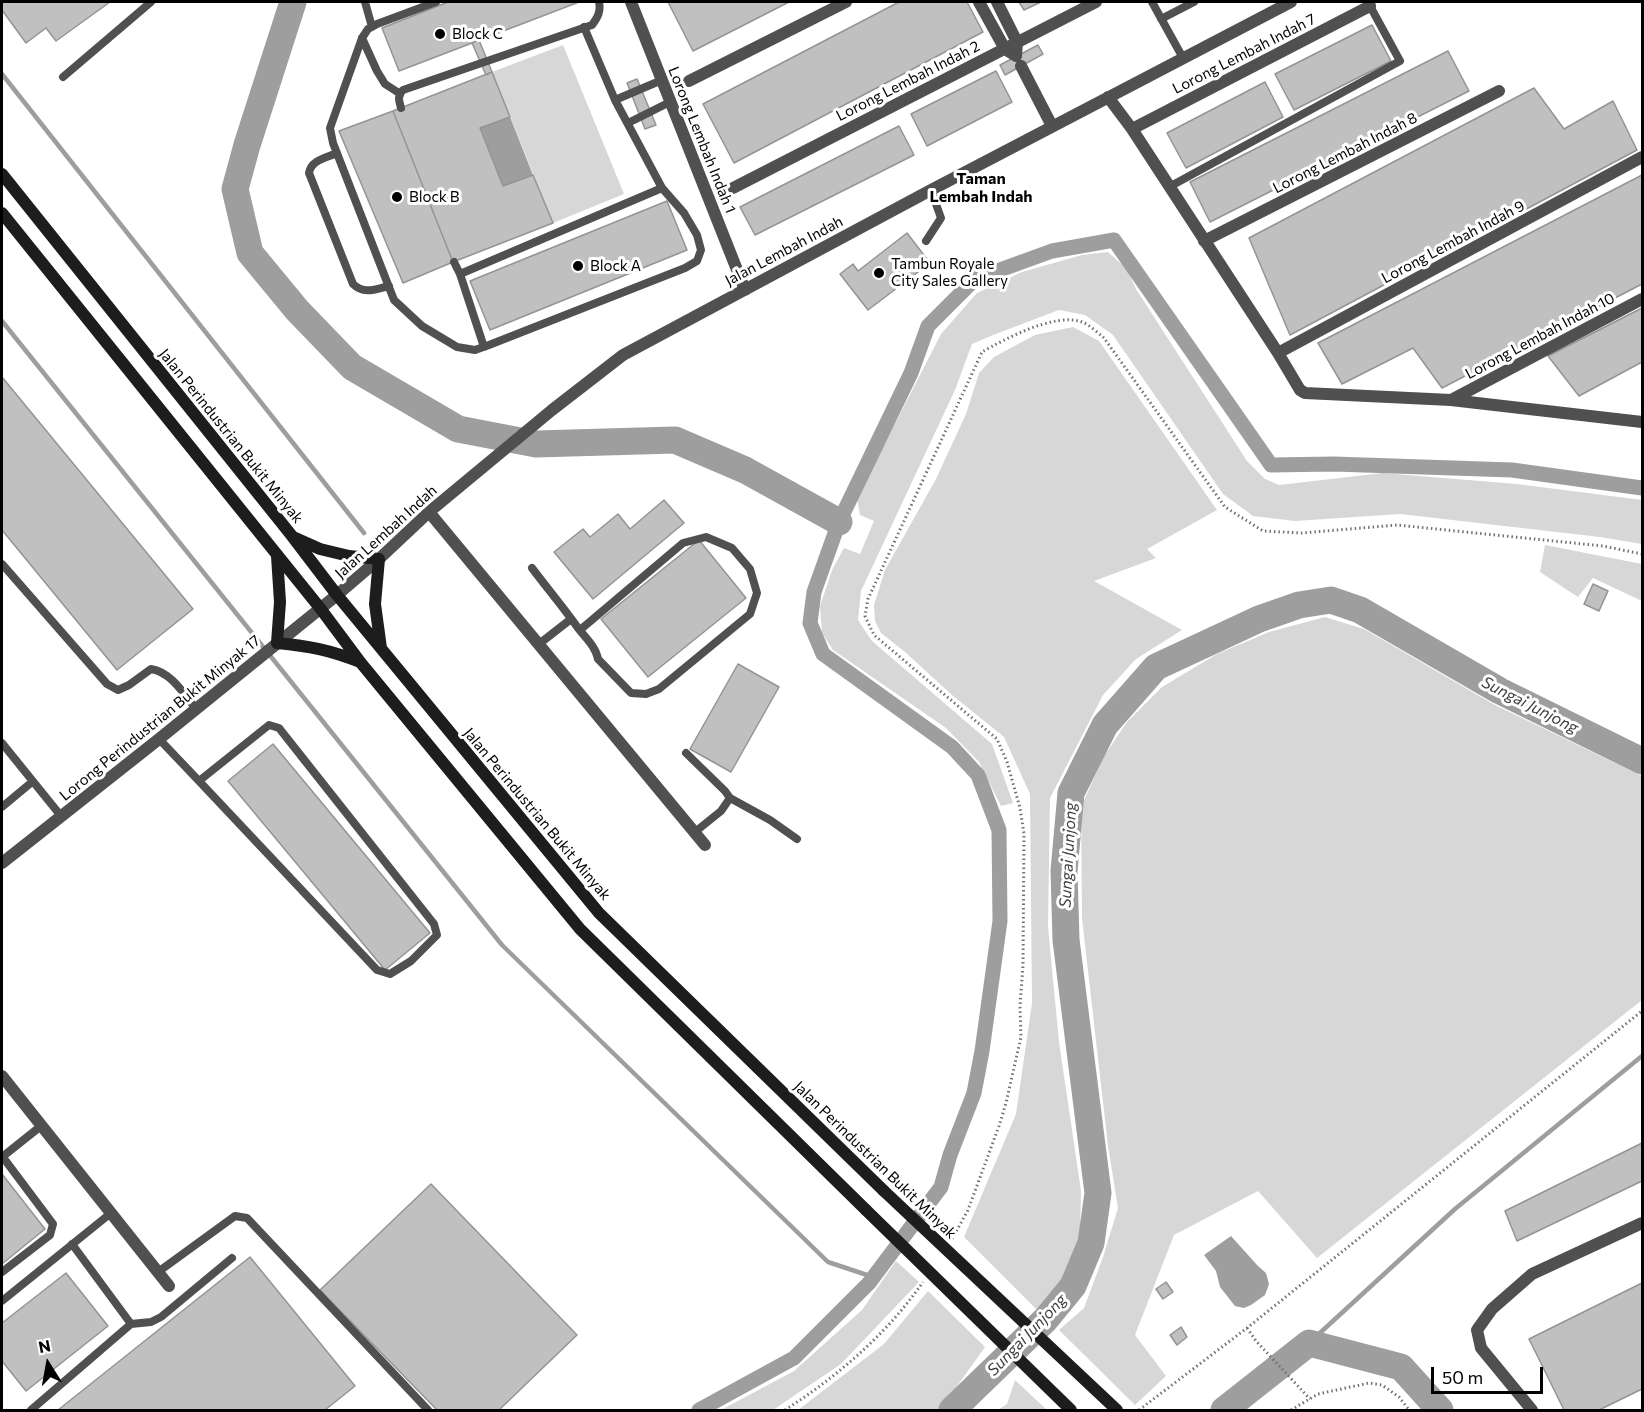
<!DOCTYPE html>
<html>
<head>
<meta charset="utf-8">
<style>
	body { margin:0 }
	#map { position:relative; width:1644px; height:1412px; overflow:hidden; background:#fff; font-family:Commissioner,sans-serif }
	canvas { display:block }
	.frame { position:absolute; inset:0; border:3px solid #000; pointer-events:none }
	.north { position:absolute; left:18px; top:1334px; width:60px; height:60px; -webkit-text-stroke:4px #fff; paint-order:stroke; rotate:349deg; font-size:16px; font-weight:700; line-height:24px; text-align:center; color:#000 }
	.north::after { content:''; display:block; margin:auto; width:21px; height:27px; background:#000; clip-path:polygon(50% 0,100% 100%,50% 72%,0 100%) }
	.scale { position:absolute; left:1431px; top:1367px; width:112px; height:27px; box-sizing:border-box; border:3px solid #000; border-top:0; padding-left:8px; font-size:18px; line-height:21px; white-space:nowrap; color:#000; -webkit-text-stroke:4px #fff; paint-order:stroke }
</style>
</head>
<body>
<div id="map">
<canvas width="1644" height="1412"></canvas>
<div class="frame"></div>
<div class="north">N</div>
<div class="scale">50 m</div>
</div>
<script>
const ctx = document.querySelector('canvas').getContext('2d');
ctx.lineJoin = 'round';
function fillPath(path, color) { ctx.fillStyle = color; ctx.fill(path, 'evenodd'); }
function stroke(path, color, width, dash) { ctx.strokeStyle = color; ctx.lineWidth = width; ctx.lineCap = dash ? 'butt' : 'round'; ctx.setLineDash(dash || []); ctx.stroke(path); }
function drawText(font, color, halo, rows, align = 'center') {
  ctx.font = font + ' Commissioner,sans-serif'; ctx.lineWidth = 6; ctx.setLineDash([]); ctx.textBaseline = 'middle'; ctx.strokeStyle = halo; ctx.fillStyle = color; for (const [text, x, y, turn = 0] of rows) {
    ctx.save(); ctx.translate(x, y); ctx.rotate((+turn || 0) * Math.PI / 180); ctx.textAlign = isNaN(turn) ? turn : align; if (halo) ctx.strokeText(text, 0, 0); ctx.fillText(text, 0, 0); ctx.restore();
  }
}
fillPath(new Path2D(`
	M563 45 624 194 553 223 492 72Z
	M1108 252 1127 269 1136 289 1247 461 1265 479 1279 485 1383 473 1517 484 1642 500V544L1600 537 1400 514 1295 521 1253 516 1223 494 1113 335 1085 315 1059 310 993 335 972 344 955 390 861 591 858 620 872 641 992 744 1013 803 1001 806 979 762 946 728 833 650 822 633 820 606 832 570 844 548 860 554 874 521 860 515 857 498 941 334 977 293 1022 272 1082 255Z
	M1073 327 1099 341 1217 510 1147 549 1156 558 1094 581 1182 630 1136 659 1103 695 1050 798 1048 927 1059 1042 1081 1191 1080 1236 1068 1275 1037 1310 964 1237 1016 1114 1032 1003 1030 794 1004 737 952 695 905 652 881 633 875 621 874 605 885 570 936 479 966 414 979 373 994 357 1035 335Z
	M1545 545 1642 564V601L1593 578 1578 597 1540 572Z
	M1325 617 1364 629 1495 705 1642 776V1000L1317 1258 1258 1191 1174 1235 1135 1335 1166 1376 1135 1405 1059 1330 1084 1308 1103 1257 1118 1208 1108 1146 1082 918 1081 807 1104 756 1127 722 1162 687 1217 654 1269 632Z
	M896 1261 919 1282 841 1364 773 1410H721L794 1371 862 1310Z
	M928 1291 985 1347 940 1410H798L884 1344Z
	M1015 1380 1047 1410H998L1007 1404Z`), '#d7d7d7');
fillPath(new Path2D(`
	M510 117 533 175 503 186 480 128Z
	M1231 1236 1257 1265 1266 1273 1269 1284 1265 1295 1251 1305 1244 1308 1235 1306 1220 1287 1216 1271 1204 1255Z`), '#9e9e9e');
stroke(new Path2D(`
	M2 74 364 533
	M2 321 502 945 828 1262 873 1277
	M1309 1343 1455 1209 1642 1056`), '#9e9e9e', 4.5);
stroke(new Path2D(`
	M699 1410 794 1358 869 1283 941 1187 950 1155 974 1093 982 1051 1000 921 999 830 978 775 952 747 823 654 810 623 814 592 839 522 911 373 928 326 975 279 1052 251 1114 240 1271 465 1334 464 1512 470 1642 488`), '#9e9e9e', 15);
stroke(new Path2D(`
	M293 2 247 145 235 189 250 253 297 310 352 367 458 429 536 444 675 440 745 470 839 522
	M952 1410 1046 1319 1073 1286 1091 1243 1098 1193 1066 940 1064 871 1071 793 1105 725 1156 667 1259 619 1299 605 1331 600 1360 610 1500 691 1642 761
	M1224 1410 1309 1343 1401 1367 1440 1410`), '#9e9e9e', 27);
const building = new Path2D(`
	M2 2H110L56 41 46 28 26 43 2 10Z
	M448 2H579L399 71 382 28Z
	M668 2H789L693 51Z
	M899 2H967L983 32 734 163 703 104Z
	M1019 2H1041L1024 10Z
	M1372 25 1391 61 1294 110 1275 74Z
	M479 40 492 72 486 75 472 43Z
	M1038 45 1043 54 1005 75 1000 65Z
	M1448 51 1469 91 1210 222 1190 182Z
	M996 71 1012 102 927 146 911 114Z
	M492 72 510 117 480 128 503 186 533 175 553 223 453 262 393 111Z
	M637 79 656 125 645 129 627 83Z
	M1265 82 1283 117 1186 168 1167 133Z
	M1534 88 1564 129 1613 101 1637 150 1290 335 1249 238Z
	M393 111 453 262 403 283 339 131Z
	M899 126 914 155 755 235 740 207Z
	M1642 175V284L1442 388 1413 348 1342 384 1318 343Z
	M667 201 687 250 490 330 470 281Z
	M907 233 930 263 868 310 840 274 853 264 858 271Z
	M1642 308V362L1579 396 1548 356Z
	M2 377 193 609 117 670 2 530Z
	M664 500 684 523 593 599 554 552 583 529 590 537 618 514 630 529Z
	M699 540 746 598 648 677 601 619Z
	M1593 584 1608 591 1599 611 1584 604Z
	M738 664 779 687 731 772 690 749Z
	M273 744 430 933 385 970 228 781Z
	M1642 1143V1181L1517 1241 1505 1211Z
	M2 1174 45 1229 2 1264Z
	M431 1184 577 1335 499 1410H437L320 1290Z
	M250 1257 355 1386 325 1410H58Z
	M66 1273 108 1326 26 1391 2 1361V1323Z
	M1166 1282 1173 1292 1163 1299 1156 1289Z
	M1642 1283V1389L1599 1410H1564L1529 1339Z
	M1181 1327 1187 1337 1177 1345 1170 1335Z`);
fillPath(building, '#c0c0c0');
stroke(building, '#949494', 1.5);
stroke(new Path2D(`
	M952 1239 968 1210 999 1126 1006 1103 1021 1037 1020 1006 1023 965 1024 834 1020 808 1007 762 997 739 874 635 865 616 868 599 982 352C1005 339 1055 312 1082 322 1090 325 1098 333 1104 338L1225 507 1263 531 1301 533 1397 525 1603 546 1642 554
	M1247 1328 1256 1341 1310 1399
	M785 1410C838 1376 887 1334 923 1282
	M1139 1410 1247 1328 1642 1011
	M1291 1410 1318 1394 1369 1383 1382 1385 1399 1397 1409 1410`), '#727272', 3, [1.5, 3]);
stroke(new Path2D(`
	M365 2 372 27
	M436 2 377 24 368 29 362 38 330 128 333 143 394 300 422 326 457 347 475 350 489 345 685 268 697 261 701 250 697 235 684 213 662 188 615 100 584 27
	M1152 2 1183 58
	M1161 19 1194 2
	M362 38 377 71 385 84 399 93
	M63 77 151 2
	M615 100 662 80
	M401 108C399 101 397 96 403 90L592 25C598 17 601 11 599 2
	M628 123 670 102
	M337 153C326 158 311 160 309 173L353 284C364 295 376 289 389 286
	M1169 187 1400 61 1370 6
	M926 241 941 218 931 190
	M454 262 460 274 662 188
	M460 274 484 347
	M2 564 107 684 118 690 129 685 151 669C171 672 184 694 196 709
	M532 568C547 588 563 607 578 628 585 637 596 647 598 659L631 693 646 694 659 689 750 614 757 593 750 569 732 548 706 537 683 543 580 630
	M539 644 571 619
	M159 739 199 781 377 970 390 974 411 961 437 935 434 924 279 728 269 725 199 781
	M2 743 61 816
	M686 753 725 791 730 798 721 811 695 832
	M730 798 770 820 797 839
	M2 807 32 782
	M2 1157 41 1126
	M72 1244 131 1324
	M2 1272 50 1235 53 1224 2 1156
	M158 1272 235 1216 247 1218 428 1410
	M2 1301 111 1213
	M31 1410 131 1324 151 1322 161 1317 232 1258`), '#505050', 8);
stroke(new Path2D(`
	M631 2 745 290
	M979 2 1005 49 1016 56 1017 42 997 2
	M1021 66 1052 126
	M689 81 846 2
	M1108 97 1132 129 1278 353 1300 390 1305 393 1451 400 1642 422
	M1132 129 1370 6
	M733 188 1096 2
	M1204 241 1499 91
	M1278 353 1642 157
	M1451 400 1642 299
	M429 512 705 845
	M2 863 159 739 337 595 379 559 429 512 552 410 623 355 931 190 1291 2
	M2 1076 169 1286
	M1532 1410 1481 1348 1477 1330 1492 1309 1532 1274 1642 1223`), '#505050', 12);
stroke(new Path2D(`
	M2 174 292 536 337 595 599 913 884 1191
	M2 213 320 608 361 663 580 929 866 1210
	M293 537 320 549 349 556 379 559 375 604 381 648
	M277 556 280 602 277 643C309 646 330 650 360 662`), '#1d1d1d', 12);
stroke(new Path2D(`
	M884 1191 1117 1410
	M866 1210 1071 1410`), '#1d1d1d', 12);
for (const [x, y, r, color] of [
	[440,34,6,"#000"],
	[397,197,6,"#000"],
	[578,266,6,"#000"],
	[879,273,6,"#000"]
]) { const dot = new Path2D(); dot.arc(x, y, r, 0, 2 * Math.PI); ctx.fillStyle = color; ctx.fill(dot); stroke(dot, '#fff', 2); }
drawText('15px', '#000', '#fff', [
	["Block C",452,34],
	["Block B",409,197],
	["Tambun Royale",891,264],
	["City Sales Gallery",891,281],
	["Block A",590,266]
], 'left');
drawText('15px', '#000', '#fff', [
	["Lorong Lembah Indah 7",1244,54,-27],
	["Lorong Lembah Indah 2",908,81,-27],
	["Lorong Lembah Indah 1",702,140,68],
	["Lorong Lembah Indah 8",1345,153,-27],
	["Lorong Lembah Indah 9",1453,242,-28],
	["Jalan Lembah Indah",784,251,-28],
	["Lorong Lembah Indah 10",1540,336,-28],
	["Jalan Perindustrian Bukit Minyak",231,436,51],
	["Jalan Lembah Indah",386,532,-42],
	["Lorong Perindustrian Bukit Minyak 17",160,718,-39],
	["Jalan Perindustrian Bukit Minyak",537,814,50],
	["Jalan Perindustrian Bukit Minyak",875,1160,44]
]);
drawText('bold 16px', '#000', '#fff', [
	["Taman",981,179],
	["Lembah Indah",981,197]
]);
drawText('italic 16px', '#3f3f3f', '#fff', [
	["Sungai Junjong",1530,705,27],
	["Sungai Junjong",1068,855,-87],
	["Sungai Junjong",1027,1335,-46]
]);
</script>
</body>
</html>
